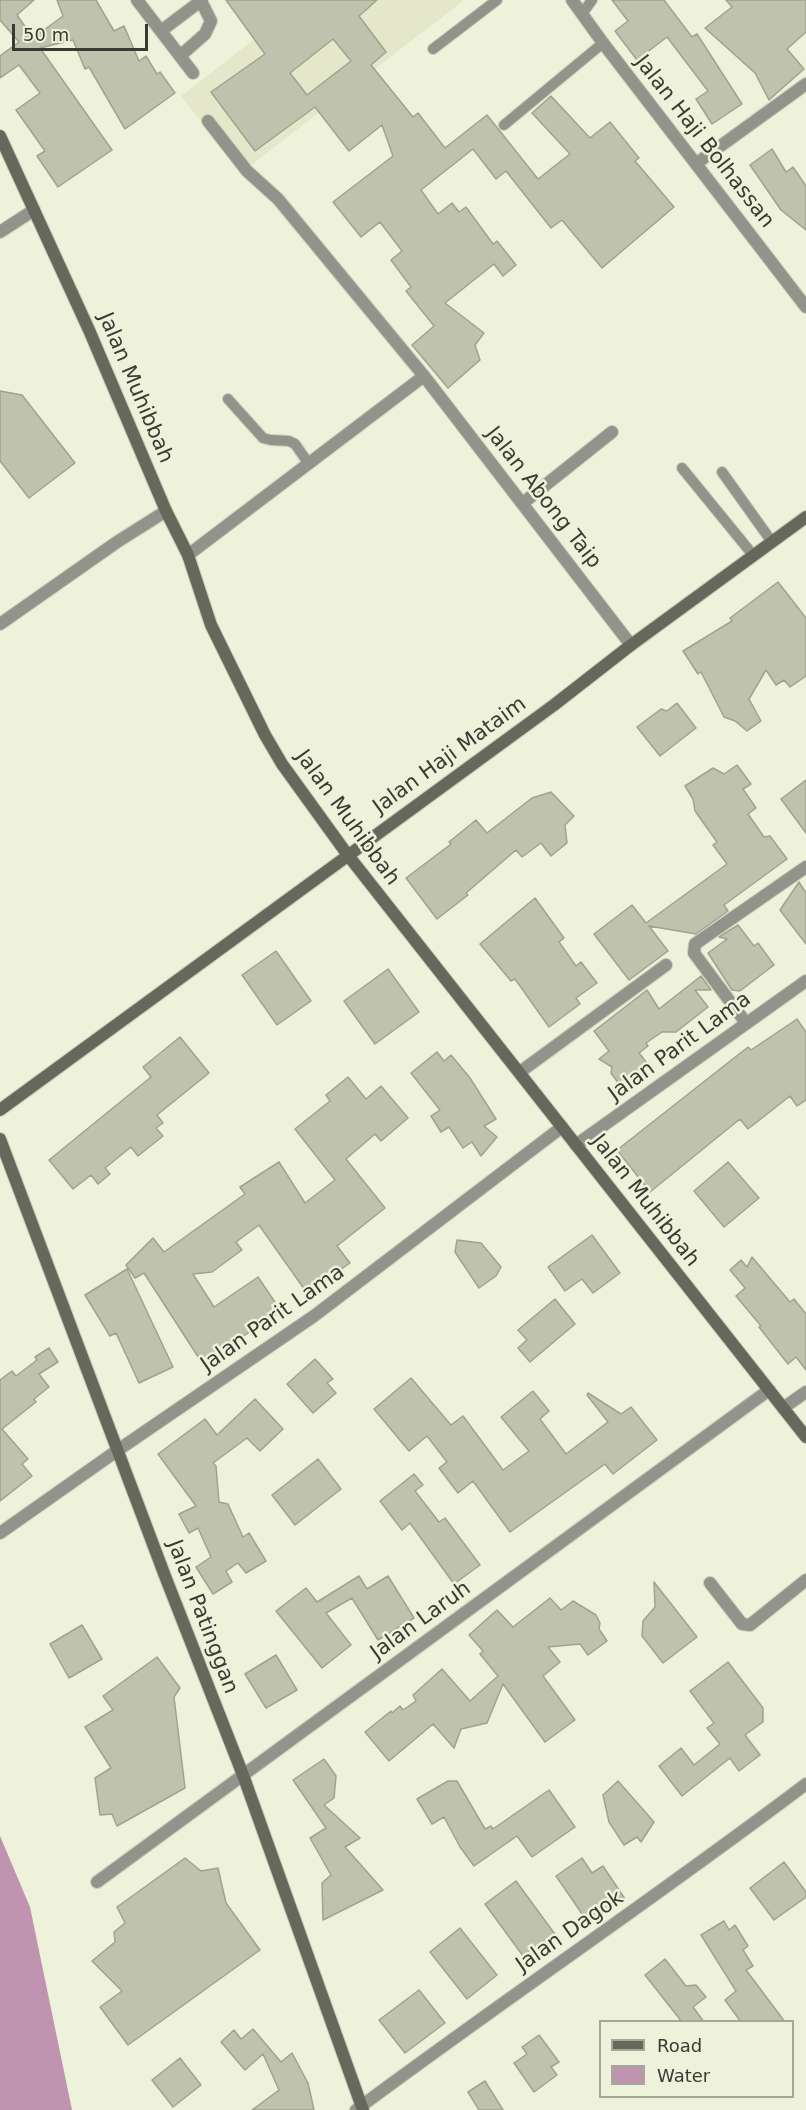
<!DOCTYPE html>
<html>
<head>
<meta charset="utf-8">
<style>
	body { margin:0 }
	#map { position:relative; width:806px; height:2110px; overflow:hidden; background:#eef2db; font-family:"DejaVu Sans",sans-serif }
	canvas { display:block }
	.legend { position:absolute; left:599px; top:2020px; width:195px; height:78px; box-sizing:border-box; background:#eef2db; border:2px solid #a6a897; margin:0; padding:8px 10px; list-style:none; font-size:18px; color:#393a31 }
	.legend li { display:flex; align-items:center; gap:12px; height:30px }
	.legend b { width:30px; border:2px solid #a6a897 }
	.scale { position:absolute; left:12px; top:24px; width:136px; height:27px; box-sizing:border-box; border:3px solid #393a31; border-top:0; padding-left:8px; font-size:18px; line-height:21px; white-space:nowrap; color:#393a31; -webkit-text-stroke:4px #eef2db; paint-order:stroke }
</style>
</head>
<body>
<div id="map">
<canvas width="806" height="2110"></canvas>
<ul class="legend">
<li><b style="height:8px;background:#66685b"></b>Road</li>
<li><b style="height:16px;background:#c093b0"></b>Water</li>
</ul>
<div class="scale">50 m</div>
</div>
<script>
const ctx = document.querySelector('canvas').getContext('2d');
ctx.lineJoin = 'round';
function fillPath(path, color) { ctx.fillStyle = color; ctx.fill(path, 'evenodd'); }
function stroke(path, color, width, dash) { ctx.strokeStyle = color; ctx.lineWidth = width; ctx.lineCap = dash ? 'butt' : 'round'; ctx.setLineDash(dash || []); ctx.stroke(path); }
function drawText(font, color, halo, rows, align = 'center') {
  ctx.font = font + ' "DejaVu Sans",sans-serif'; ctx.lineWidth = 5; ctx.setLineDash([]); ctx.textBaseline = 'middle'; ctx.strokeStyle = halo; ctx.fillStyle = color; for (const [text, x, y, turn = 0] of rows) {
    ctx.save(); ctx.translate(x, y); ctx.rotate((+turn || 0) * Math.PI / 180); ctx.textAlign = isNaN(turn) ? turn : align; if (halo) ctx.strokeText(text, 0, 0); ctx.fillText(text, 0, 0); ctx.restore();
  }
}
fillPath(new Path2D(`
	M305 0H464L241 173 181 96Z`), '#e4e7ca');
fillPath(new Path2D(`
	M0 1836 30 1907 72 2110H0Z`), '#c093b0');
const building = new Path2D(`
	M0 0H34L17 15 33 38 63 16 57 0H96L114 31 124 26 139 61 146 56 157 74 160 72 175 93 125 129 89 67 85 69 73 40 40 48 112 150 58 187 37 156 45 151 16 110 40 93 19 65 0 78V56L19 42 0 20Z
	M226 0H377L359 16 386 52 371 65 413 117 418 113 445 148 487 115 538 179 570 154 532 113 551 96 590 138 610 122 639 158 635 161 674 207 602 268 562 220 551 228 506 171 496 179 473 149 421 190 438 214 452 203 459 212 466 207 493 244 497 241 516 265 503 276 494 264 445 303 484 333 475 345 480 360 448 388 412 345 434 326 406 291 411 287 391 260 402 251 380 222 361 237 333 202 393 156 382 125 349 151 315 107 255 151 211 92 265 54ZM333 39 351 61 307 95 290 73Z
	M612 0H664L692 37 697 34 742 104 712 124 696 99 708 91 667 37 637 60 615 31 628 21Z
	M726 0H806V32L787 49 804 69 769 100 755 73 705 28 732 7Z
	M772 149 786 172 793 167 806 186V230L781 210 750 165Z
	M0 391 22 395 75 463 29 498 0 461Z
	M778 582 806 618V676L790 687 784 680 776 685 766 670 749 699 761 721 747 731 735 721 724 717 701 672 698 674 683 651 732 621 730 618Z
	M677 703 696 728 660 756 637 727 661 709 667 711Z
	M737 765 751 784 743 789 756 808 748 814 764 837 770 836 787 859 724 905 728 911 696 934 649 926 668 951 629 980 594 934 632 905 646 923 727 864 713 845 717 842 695 811 693 799 685 786 713 768 724 774Z
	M806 780V833L781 799Z
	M551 792 574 816 565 825 567 843 551 856 541 843 522 857 516 850 466 893 468 895 437 919 406 878 451 844 449 842 476 820 487 833 532 798Z
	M799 882 806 893V944L780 910Z
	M535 898 564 938 559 942 576 966 581 962 597 983 576 998 580 1004 549 1027 515 979 511 981 480 944Z
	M738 925 754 946 758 943 774 965 740 991 732 990 708 953 727 939 719 937Z
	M276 951 311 1001 277 1025 242 975Z
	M388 969 419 1012 375 1044 344 1001Z
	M701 976 711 990H695L708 1007 676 1032H662L646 1043 648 1046 639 1053 647 1063 619 1084 611 1073 612 1067 599 1059 609 1051 594 1031 647 990 659 1009Z
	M797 1019 806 1032V1100L797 1106 790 1096 748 1129 740 1119 650 1192 617 1150 748 1047 751 1050Z
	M180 1037 209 1073 157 1115 163 1123 156 1128 163 1136 138 1156 131 1147 105 1168 110 1174 98 1184 91 1175 73 1189 49 1160 151 1077 143 1067Z
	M437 1052 444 1061 451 1055 470 1078 496 1119 484 1126 497 1137 481 1156 472 1142 463 1148 449 1127 441 1132 431 1116 440 1110 411 1073Z
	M348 1077 366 1099 381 1086 408 1118 381 1141 375 1134 346 1159 385 1208 337 1246 350 1263 307 1293 259 1225 236 1242 242 1250 212 1272 193 1274 214 1307 258 1277 281 1311 236 1341 238 1344 204 1366 144 1273 135 1278 126 1265 153 1238 164 1252 245 1194 240 1187 279 1162 305 1203 335 1180 295 1129 330 1101 326 1095Z
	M728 1162 759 1198 724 1227 694 1191Z
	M592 1235 620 1273 593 1293 582 1279 565 1291 548 1267Z
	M457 1240 481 1243 501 1267 496 1276 479 1288 455 1252Z
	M752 1257 790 1302 794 1299 806 1314V1370L796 1357 788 1364 759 1327 761 1326 736 1296 745 1288 730 1270 741 1260 747 1267Z
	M127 1269 173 1367 139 1383 116 1333 110 1336 85 1295Z
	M555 1299 575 1324 530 1362 518 1348 527 1340 518 1330Z
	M49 1348 58 1362 39 1374 49 1387 34 1399 36 1402 2 1429 28 1459 22 1464 32 1476 0 1501V1380L12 1371 16 1376 37 1360 35 1357Z
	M315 1359 333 1379 327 1383 336 1393 313 1413 287 1384Z
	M411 1378 451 1425 463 1416 503 1470 529 1451 501 1417 533 1391 549 1411 540 1419 566 1454 608 1422 587 1395 588 1393 621 1414 631 1407 657 1440 613 1474 605 1464 510 1532 473 1481 458 1493 439 1468 447 1462 427 1436 409 1451 374 1409Z
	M255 1399 283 1429 260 1451 247 1438 213 1463 216 1466 219 1502 228 1504 243 1537 249 1533 266 1561 246 1573 238 1563 226 1571 232 1582 213 1594 196 1567 211 1557 198 1528 189 1533 179 1514 196 1506 158 1454 205 1419 217 1435Z
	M318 1459 341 1489 295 1525 272 1495Z
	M414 1474 423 1485 415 1491 439 1522 445 1518 480 1565 454 1584 410 1523 402 1530 380 1501Z
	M359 1576 367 1589 388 1576 414 1618 378 1640 352 1598 326 1613 351 1645 322 1668 276 1611 306 1588 317 1602Z
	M654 1582 697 1637 663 1663 642 1636 643 1621 655 1607Z
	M550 1598 561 1610 573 1601 596 1615 600 1623 599 1629 607 1641 588 1655 580 1644 548 1647 560 1662 543 1676 575 1720 545 1742 503 1684 487 1723 461 1729 454 1748 433 1724 389 1761 365 1732 391 1711 392 1713 400 1706 403 1710 416 1701 413 1695 442 1669 470 1701 498 1676 480 1654 483 1651 469 1635 497 1610 513 1627Z
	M82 1625 102 1659 69 1678 50 1644Z
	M276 1655 297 1690 266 1708 245 1674Z
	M157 1657 180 1688 174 1697 185 1788 117 1826 112 1814 100 1815 95 1778 111 1768 85 1727 113 1710 103 1696Z
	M728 1662 763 1708V1722L745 1735 760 1755 739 1771 730 1758 682 1796 659 1766 681 1748 694 1765 720 1744 707 1728 714 1723 690 1691Z
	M324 1759 336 1776 334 1798 324 1805 360 1838 345 1847 383 1890 323 1920 322 1883 331 1875 310 1838 326 1828 293 1780Z
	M448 1781H457L485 1829 491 1826 493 1829 549 1790 575 1827 532 1857 517 1836 474 1866 460 1847 444 1817 432 1824 417 1799Z
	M618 1781 654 1822 641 1842 637 1837 624 1845 609 1822 603 1795Z
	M185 1858 201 1871 218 1868 226 1903 260 1950 128 2045 100 2007 122 1991 92 1961 115 1942 114 1932 125 1923 117 1907Z
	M582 1858 592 1873 603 1866 625 1899 589 1924 556 1876Z
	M784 1862 806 1892V1897L774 1920 750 1888Z
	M516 1881 557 1937 526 1960 485 1904Z
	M724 1921 729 1930 735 1925 748 1946 743 1950 753 1966 746 1970 785 2022H741L725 2000 736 1991 701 1935Z
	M460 1928 497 1975 467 1999 430 1952Z
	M665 1959 686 1986 696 1985 706 1997 693 2007 704 2022H682L645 1975Z
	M419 1990 445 2023 405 2053 379 2020Z
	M253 2029 281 2062 292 2053 308 2083 314 2110H252L279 2090 263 2054 245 2070 221 2042 234 2030 241 2039Z
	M539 2035 559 2062 551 2067 557 2075 534 2092 514 2063 527 2054 522 2047Z
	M180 2058 201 2085 173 2107 152 2080Z
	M485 2081 503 2110H479L468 2092Z`);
fillPath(building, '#bfc2ac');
stroke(building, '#a0a38e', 1.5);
const lane = new Path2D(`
	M582 14 592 0
	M433 49 497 0
	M504 125 603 43
	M228 399 263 438 271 440 289 441 295 444 309 464
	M682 468 753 555
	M722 472 772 542`);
const street = new Path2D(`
	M137 0 193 73
	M572 0 603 43 806 307
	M161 31 202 0
	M180 56 205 34 211 21 201 1
	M208 121 247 171 278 199 424 376 631 645
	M697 163 806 84
	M0 232 34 210
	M523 503 612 432
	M188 555 424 376
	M0 624 117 542 166 511
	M746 1023 694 953 695 944 806 867
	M520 1072 666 965
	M576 1145 806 981
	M783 1408 806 1392
	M0 1533 118 1450 314 1316 562 1127
	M710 1583 742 1624 750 1625 806 1580
	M97 1882 769 1390
	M356 2110C505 1999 658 1896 806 1784`);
const secondary = new Path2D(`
	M0 136 89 330 166 511 188 555 211 625 265 735 282 764 347 854 806 1437
	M0 1110 554 705 631 645 806 517
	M0 1139 165 1576 243 1775 363 2110`);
stroke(lane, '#cacdb9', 12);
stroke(street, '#cacdb9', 14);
stroke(secondary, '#cacdb9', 14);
stroke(lane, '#92938a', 10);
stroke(street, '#92938a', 12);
stroke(secondary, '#66685b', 12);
drawText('21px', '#393a31', '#eef2db', [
	["Jalan Haji Bolhassan",704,142,52],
	["Jalan Muhibbah",135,388,67],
	["Jalan Abong Taip",543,498,52],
	["Jalan Haji Mataim",450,756,-36],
	["Jalan Muhibbah",347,818,54],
	["Jalan Parit Lama",680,1047,-36],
	["Jalan Muhibbah",645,1201,52],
	["Jalan Parit Lama",273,1319,-35],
	["Jalan Patinggan",202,1617,69],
	["Jalan Laruh",421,1621,-36],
	["Jalan Dagok",570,1932,-35]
]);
</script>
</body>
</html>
